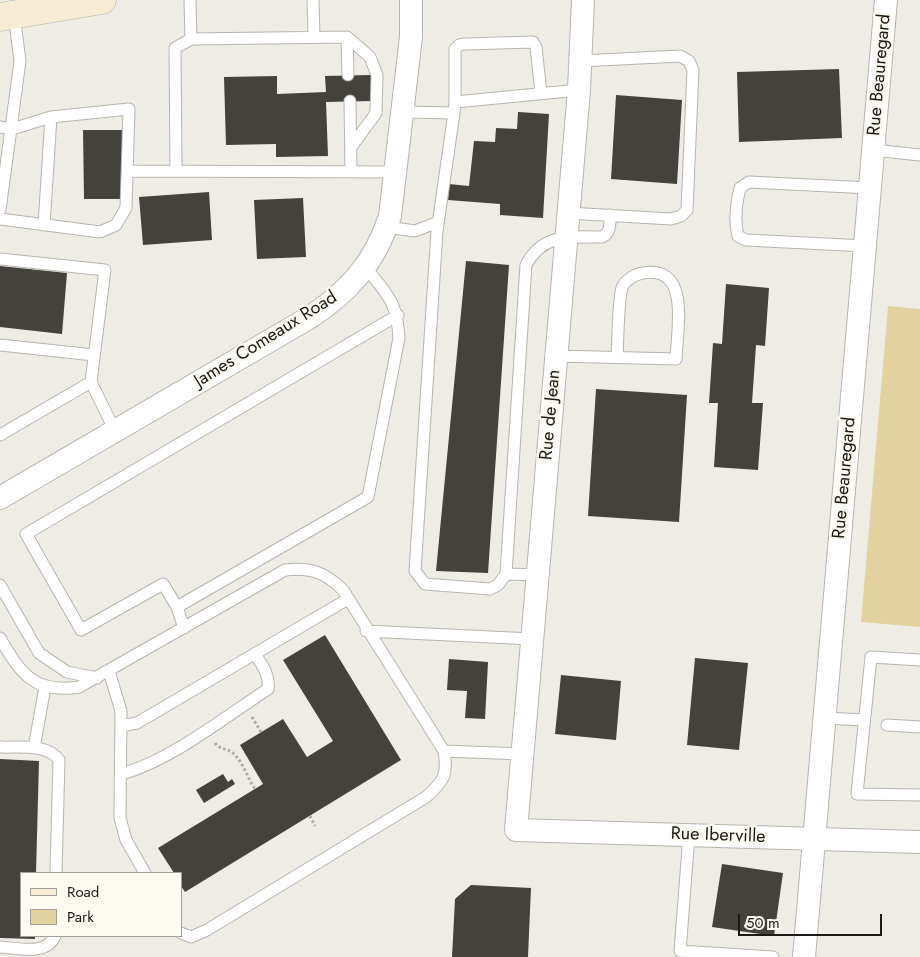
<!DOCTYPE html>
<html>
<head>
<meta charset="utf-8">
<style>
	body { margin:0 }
	#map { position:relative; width:920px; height:957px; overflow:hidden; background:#efece5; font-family:Jost,sans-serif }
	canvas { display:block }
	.legend { position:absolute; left:20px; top:872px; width:162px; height:65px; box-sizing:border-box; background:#fdfaf2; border:1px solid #a3a09a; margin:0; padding:6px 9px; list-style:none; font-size:15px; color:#1b1a17 }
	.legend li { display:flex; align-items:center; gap:10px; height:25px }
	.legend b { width:25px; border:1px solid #a3a09a }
	.scale { position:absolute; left:738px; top:914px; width:144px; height:22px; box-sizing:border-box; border:2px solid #1b1a17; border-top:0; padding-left:6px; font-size:15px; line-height:18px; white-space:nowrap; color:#1b1a17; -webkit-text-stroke:4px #fdfaf2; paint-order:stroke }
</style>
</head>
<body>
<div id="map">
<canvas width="920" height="957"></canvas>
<ul class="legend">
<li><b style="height:6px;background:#f6ecd4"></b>Road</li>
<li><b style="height:14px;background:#e4d1a0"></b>Park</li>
</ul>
<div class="scale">50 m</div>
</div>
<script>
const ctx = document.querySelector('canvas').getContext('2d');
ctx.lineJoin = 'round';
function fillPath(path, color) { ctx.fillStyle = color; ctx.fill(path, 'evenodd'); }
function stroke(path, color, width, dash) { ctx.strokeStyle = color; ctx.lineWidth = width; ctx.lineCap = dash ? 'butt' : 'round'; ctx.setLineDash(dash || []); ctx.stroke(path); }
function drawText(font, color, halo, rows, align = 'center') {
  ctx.font = font + ' Jost,sans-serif'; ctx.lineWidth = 5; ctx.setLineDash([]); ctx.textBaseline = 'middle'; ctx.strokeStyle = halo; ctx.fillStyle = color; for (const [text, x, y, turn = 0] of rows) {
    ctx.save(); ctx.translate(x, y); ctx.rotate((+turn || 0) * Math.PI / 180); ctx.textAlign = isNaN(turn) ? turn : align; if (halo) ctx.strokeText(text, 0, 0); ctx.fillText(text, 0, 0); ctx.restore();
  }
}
fillPath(new Path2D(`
	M888 306 920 309V627L861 622Z`), '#e4d1a0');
fillPath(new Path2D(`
	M839 69 842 138 739 142 737 72Z
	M371 75 372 101 326 102 328 156 276 157V144L226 145 224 77 277 76V94L326 92 325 76Z
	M616 95 682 100 677 184 611 179Z
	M518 112 549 114 543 218 500 215V204L448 200 449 184 469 186 474 141 495 142 496 128 517 129Z
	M83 130H122L123 199H84Z
	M209 192 212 240 143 245 139 197Z
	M303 198 306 257 257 259 254 200Z
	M466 261 509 265 488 573 436 571Z
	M0 266 67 273 62 334 0 327Z
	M726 284 769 288 765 346 756 345 752 403H763L758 470 714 467 718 403H709L713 343 722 344Z
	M596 389 687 395 679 522 588 516Z
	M325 635 401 760 185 892 181 886V873H174L158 848 263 784 240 745 283 719 307 757 333 741 283 660Z
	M695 658 748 663 739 750 687 745Z
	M449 659 488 662 485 719 465 718 467 691 447 690Z
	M561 675 621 681 616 740 555 734Z
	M0 759 39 761 36 873H21V936H35V939L0 938Z
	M223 774 228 782 232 779 235 784 204 803 196 790Z
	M722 864 783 873 774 936 712 927Z
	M471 885 531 888 528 957H452L455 899Z`), '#44423c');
const lane = new Path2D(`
	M190 0 191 39
	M313 0 314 36
	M347 37 348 75
	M350 101 351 172
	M455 102V49L459 45 465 44 533 42 536 47 541 93
	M404 112 454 113 455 102 579 90
	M454 113 437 231 415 571 425 584 490 589 498 585 506 574 538 575
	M0 127 12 129 51 117 129 109 126 208 116 225 100 232 0 219
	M874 150 920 155
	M128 171 397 172
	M176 171 175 48 191 39 347 37 370 57 377 75 376 113 352 146
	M0 210 20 61 14 15
	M568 213 671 219 681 216 687 210 693 70 689 61 680 56 580 61
	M44 225 51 117
	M387 227 415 231 438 222
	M865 246 746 240 738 236C734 220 736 204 740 188L749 182 870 188
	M0 259 105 270 91 382 115 431
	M0 345 94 355
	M556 356 676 359C677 329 691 265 643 273 635 274 624 281 622 288 618 300 618 342 617 357
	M0 435 91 382
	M506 574 526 265C543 233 570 237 602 237 611 233 610 224 610 215
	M0 585 39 653 67 672 97 678
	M177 607 163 584 81 630 26 534 398 315
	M184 628 177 607 368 497 399 338C397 302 388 295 366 268
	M366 631 532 639
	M0 638C20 673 34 694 79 687L285 570C310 567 325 572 343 590L444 751C448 775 444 781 426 797L207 930 191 937 181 933
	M920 660 871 657 857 794 920 795
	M109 671 121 711 120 818 126 840 145 873
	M824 718 864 720
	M887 725 920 727
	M121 726 137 723 348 599
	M0 747C19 748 47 743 59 760L56 873
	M34 748 45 687
	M444 751 523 754
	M121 774C170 761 225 717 268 689 270 675 262 665 255 654
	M689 835 680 951 773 957
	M0 947C19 948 46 956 55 936`);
const street = new Path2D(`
	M583 0 579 90 516 830 920 842
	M0 498 307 319C348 293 375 263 390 216L411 37V0
	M804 957 886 0`);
const secondary = new Path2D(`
	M0 17 102 0`);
stroke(lane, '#b6b4ad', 13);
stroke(street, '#b6b4ad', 24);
stroke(secondary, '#b6b4ad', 29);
stroke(new Path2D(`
	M252 717 261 732
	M215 743C220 750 227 748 233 753 243 762 247 777 255 789
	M310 816 315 826`), '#adaba5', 3, [2.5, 2.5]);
stroke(lane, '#fff', 11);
stroke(street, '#fff', 22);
stroke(secondary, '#f6ecd4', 28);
drawText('18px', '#1b1a17', '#fdfaf2', [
	["Rue Beauregard",880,75,-85],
	["James Comeaux Road",266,340,-32],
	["Rue de Jean",551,415,-85],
	["Rue Beauregard",845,478,-85],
	["Rue Iberville",718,836,2]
]);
</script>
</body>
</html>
